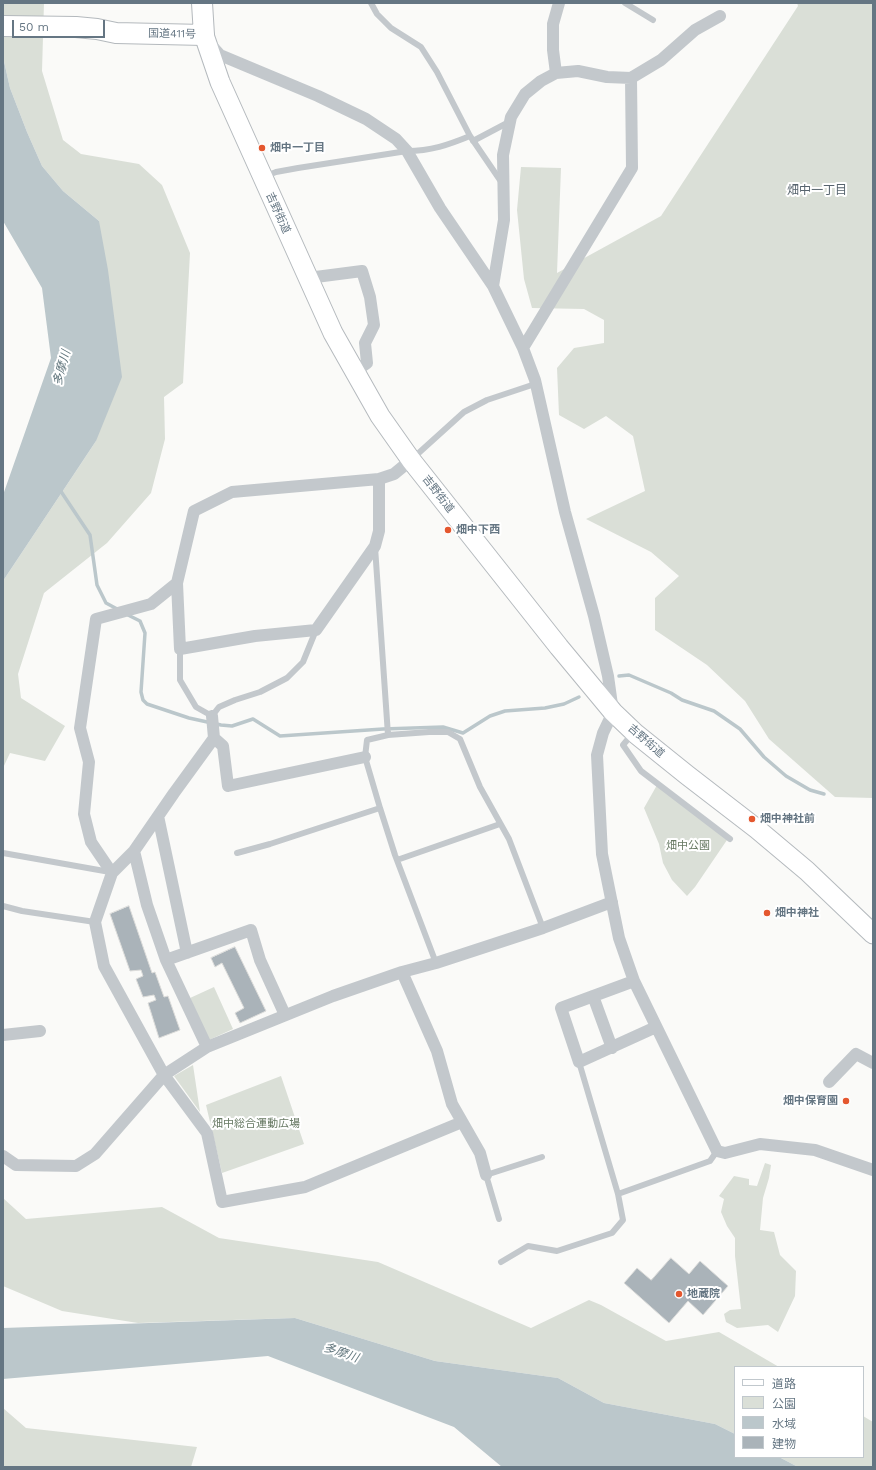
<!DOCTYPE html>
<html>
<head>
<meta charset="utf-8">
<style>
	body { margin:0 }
	#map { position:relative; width:876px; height:1470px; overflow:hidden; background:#fafaf8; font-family:"Work Sans","Noto Sans JP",sans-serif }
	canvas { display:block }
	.frame { position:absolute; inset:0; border:4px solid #657683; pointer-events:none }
	.legend { position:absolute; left:734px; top:1366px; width:130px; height:92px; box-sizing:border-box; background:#fff; border:1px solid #c1c8cd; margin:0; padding:5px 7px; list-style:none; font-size:12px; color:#657683 }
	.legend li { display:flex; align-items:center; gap:8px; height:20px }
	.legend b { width:20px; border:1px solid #c1c8cd }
	.scale { position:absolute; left:12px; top:20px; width:93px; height:18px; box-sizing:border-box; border:2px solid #657683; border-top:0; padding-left:5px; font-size:12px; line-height:14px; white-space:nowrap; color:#657683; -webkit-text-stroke:3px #fff; paint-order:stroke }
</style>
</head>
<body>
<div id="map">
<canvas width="876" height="1470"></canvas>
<div class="frame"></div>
<ul class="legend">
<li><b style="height:5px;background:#fff"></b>道路</li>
<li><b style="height:11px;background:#dadfd7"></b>公園</li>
<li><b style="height:11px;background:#bbc7cb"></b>水域</li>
<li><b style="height:11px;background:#aab3b9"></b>建物</li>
</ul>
<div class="scale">50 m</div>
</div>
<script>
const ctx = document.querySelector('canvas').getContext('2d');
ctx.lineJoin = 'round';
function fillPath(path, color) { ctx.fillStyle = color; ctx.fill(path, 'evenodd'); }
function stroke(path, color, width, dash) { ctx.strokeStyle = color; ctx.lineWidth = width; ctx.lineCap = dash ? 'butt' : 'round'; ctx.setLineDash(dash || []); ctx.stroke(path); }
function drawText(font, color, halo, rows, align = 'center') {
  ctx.font = font + ' "Work Sans","Noto Sans JP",sans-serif'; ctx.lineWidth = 4; ctx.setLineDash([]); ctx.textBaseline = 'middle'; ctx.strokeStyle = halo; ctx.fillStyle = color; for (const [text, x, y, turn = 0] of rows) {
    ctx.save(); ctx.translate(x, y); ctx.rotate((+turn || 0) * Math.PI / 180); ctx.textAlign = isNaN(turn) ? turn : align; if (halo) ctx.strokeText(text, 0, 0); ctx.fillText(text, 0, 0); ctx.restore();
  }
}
fillPath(new Path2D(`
	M3 3H44L42 71 63 140 81 154 139 164 162 185 190 253 183 383 164 397 165 439 151 493 107 543 44 593 18 674 21 698 65 726 45 761 10 753 3 768V581L96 441 99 221 63 191 42 166 27 132 10 88 3 57Z
	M797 3H873V798L835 797 769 739 745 701 707 665 655 630V598L679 576 651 552 586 519 645 491 633 436 606 416 584 429 559 415 557 368 574 348 604 343V320L584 309 532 308 524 279 517 210 521 167 561 168 557 273 661 216 798 6Z
	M657 785 727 840 695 887 687 896 672 880 663 863 659 844 644 808Z
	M214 987 233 1029 209 1040 190 998Z
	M193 1065 200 1112 174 1076Z
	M281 1076 304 1144 222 1173 206 1105Z
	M765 1163 771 1165 769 1178 763 1198 760 1230 774 1232 780 1255 796 1271 795 1296 778 1332 768 1325 737 1328 726 1322 724 1314 730 1310 741 1309 735 1256V1238L727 1226 721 1212 724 1199 719 1196 734 1176 749 1179V1185L757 1186Z
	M3 1198 26 1219 162 1207 219 1238 378 1262 531 1328 589 1300 601 1305 666 1341 719 1332 779 1367H735V1434L715 1424 604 1403 558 1378 435 1361 295 1318 138 1323 62 1311 3 1286Z
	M3 1408 26 1428 197 1447 191 1467H3Z
	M863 1416 873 1422V1467H798L779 1457H863Z`), '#dadfd7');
fillPath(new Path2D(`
	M3 57 10 88 27 132 42 166 63 191 99 221 108 270 122 377 96 441 3 581V495L51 358 42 288 3 221Z
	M295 1318 435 1361 558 1378 604 1403 715 1424 735 1434V1457H779L798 1467H502L454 1427 268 1356 3 1379V1328Z`), '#bbc7cb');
stroke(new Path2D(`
	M60 490 90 535 97 585 106 603 119 610
	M126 614 140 621 145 633 141 692 143 700 147 704 189 718 221 725 232 726 253 719 280 736 383 729 443 727 463 733 490 716 505 711 545 708 564 704 579 697
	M619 676 629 675 671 693 682 700 714 711 740 729 764 757 786 776 810 790 824 794`), '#bbc7cb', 3.5);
const building = new Path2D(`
	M129 906 152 973 155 972 164 997 168 996 180 1030 159 1038 148 1003 156 1000 154 995 143 997 136 979 143 976 141 970 130 971 110 914Z
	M235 947 266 1011 240 1023 235 1013 244 1008 222 963 215 967 211 958Z
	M671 1258 689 1274 700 1261 728 1286 703 1315 688 1301 669 1323 624 1283 637 1268 651 1280Z`);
fillPath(building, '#aab3b9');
stroke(building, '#dcdcda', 1);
const primary = new Path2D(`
	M204 35 220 82 333 333 380 416 411 460 559 647 613 712 636 734 687 775 757 829 807 871 873 934`);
const trunk = new Path2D(`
	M3 26 76 27 97 29 116 33 204 35 202 3`);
stroke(primary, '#b5babe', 21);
stroke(trunk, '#b4b9bd', 22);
stroke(new Path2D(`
	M371 3 377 14 391 28 421 47 437 72 470 136 502 183
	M625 3 653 20
	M473 141 509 122
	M266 176 276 172 298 168 407 151C431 151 448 145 470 136
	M412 459 464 412 487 400 535 384
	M375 547 388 735
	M180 649V680L196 707 212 716 219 707 235 700 260 692 287 678 303 662 316 630
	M633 733 623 745 641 771 730 839
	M3 853 110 872
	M237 853 270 844 380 808
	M397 860 500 824
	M3 906 22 911 95 922
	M436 963 395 855 380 808 365 757 367 740 388 735 429 732H448L460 739 480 787 509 839 543 928
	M618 1194 710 1161 717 1151
	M499 1219 486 1175 542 1157
	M501 1262 528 1246 557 1251 612 1233 623 1220 618 1194 579 1062`), '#c3c8cc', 6);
stroke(new Path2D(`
	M211 45 220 55 318 96 366 119 396 139 407 151 440 208 493 286 523 348 535 380 565 512 594 616 608 676 613 712 603 733 597 755 602 854 619 938 634 981 717 1151 725 1153 760 1144 815 1150 873 1170
	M556 73 553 50V24L559 3
	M308 278 362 271 370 297 374 325 365 343 367 363 354 372
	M493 286 504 220 503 155 511 117 525 94 541 81 556 73 578 71 607 77 631 78 661 60 695 30 720 16
	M523 348 632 168 631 78
	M177 583 180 649 255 636 316 630 375 546 379 531V479
	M212 716 214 738 174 793 134 851 112 873 95 922 104 966 164 1075 207 1133 222 1202 305 1187 462 1122
	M214 738 223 746 228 786 365 757
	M158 816 187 953
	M134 851 147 905 166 960 207 1047
	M112 873 91 842 84 814 89 762 80 728 96 619 151 604 177 583 194 511 232 492 379 479 394 474 411 460
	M166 960 251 930 260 960 285 1015
	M402 972 437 1051 452 1104 480 1153 486 1175
	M634 981 561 1008 579 1062 656 1027
	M593 996 612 1048
	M3 1035 40 1031
	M829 1082 856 1054 873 1063
	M3 1156 16 1165 76 1166 95 1154 164 1075 207 1047 333 996 402 972 436 963 543 928 612 902`), '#c3c8cc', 12);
stroke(primary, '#fff', 19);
stroke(trunk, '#fff', 20);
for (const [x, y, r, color] of [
	[262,148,4,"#e4572e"],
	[448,530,4,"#e4572e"],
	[752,819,4,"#e4572e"],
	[767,913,4,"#e4572e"],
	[846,1101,4,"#e4572e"],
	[679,1294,4,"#e4572e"]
]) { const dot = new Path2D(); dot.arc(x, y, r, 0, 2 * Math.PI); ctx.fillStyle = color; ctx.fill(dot); stroke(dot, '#fff', 1.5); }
drawText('11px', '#657683', '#fff', [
	["国道411号",172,34,1],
	["吉野街道",278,213,66],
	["吉野街道",438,494,52],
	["吉野街道",646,741,41]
]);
drawText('bold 11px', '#657683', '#fff', [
	["畑中一丁目",270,148],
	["畑中下西",456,530],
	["畑中神社前",760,819],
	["畑中神社",775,913],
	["畑中保育園",838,1101,"right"],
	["地蔵院",687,1294]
], 'left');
drawText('11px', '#687a64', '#fff', [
	["畑中公園",688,846],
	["畑中総合運動広場",256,1124]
]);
drawText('12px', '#57646e', '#fff', [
	["畑中一丁目",817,190]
]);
drawText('italic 12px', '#60757c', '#fff', [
	["多摩川",62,368,-75],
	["多摩川",341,1353,19]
]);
</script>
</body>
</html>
